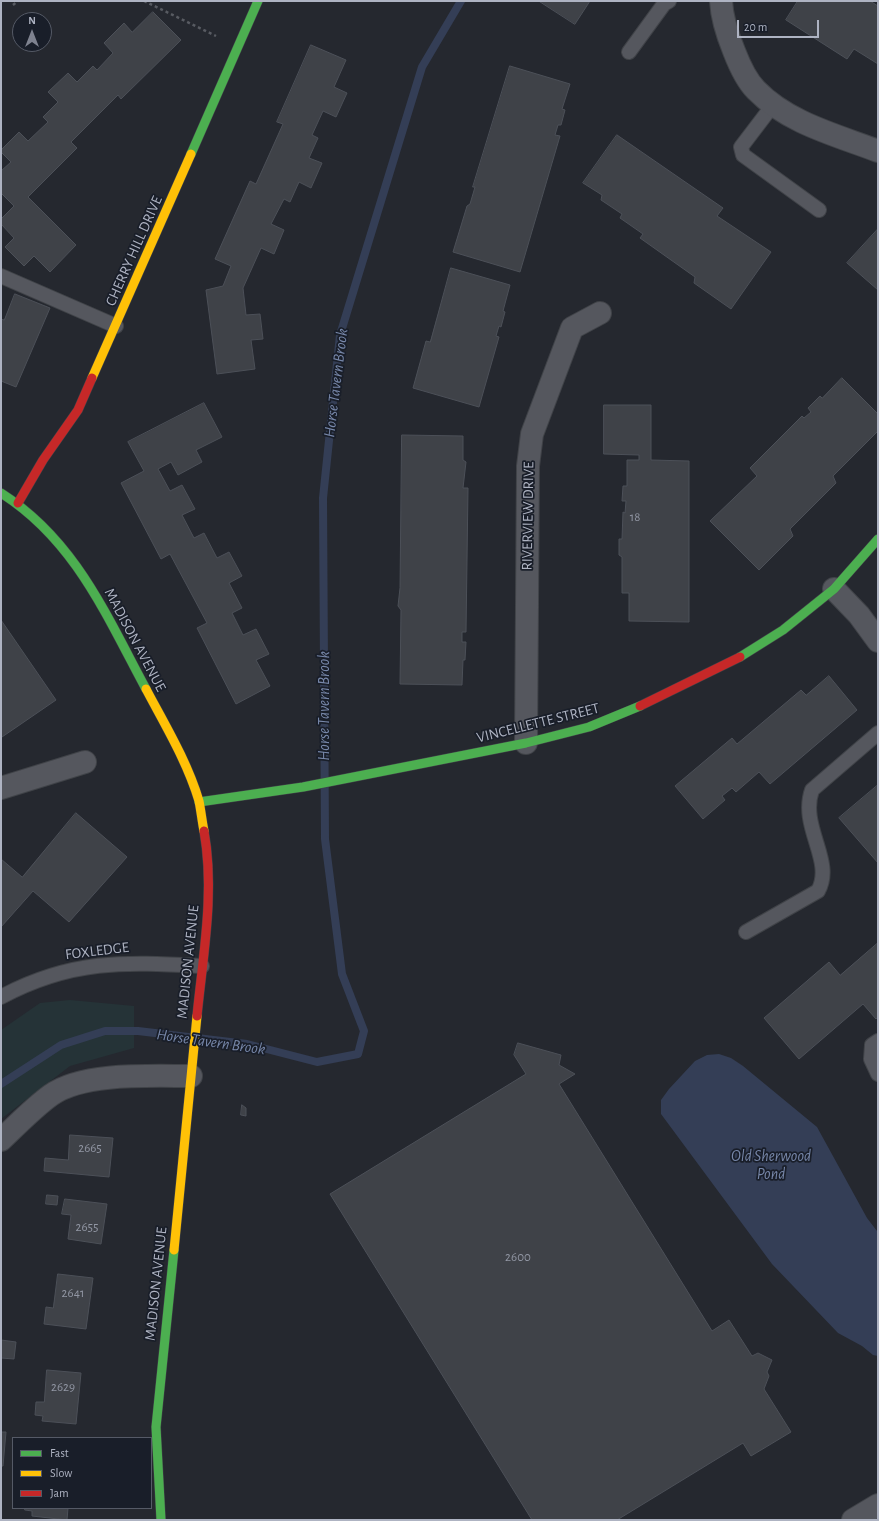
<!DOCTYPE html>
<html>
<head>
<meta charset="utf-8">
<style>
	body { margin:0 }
	#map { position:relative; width:879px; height:1521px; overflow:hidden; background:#25282f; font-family:"Alegreya Sans",sans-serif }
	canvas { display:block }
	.frame { position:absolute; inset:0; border:2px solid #aeb3c2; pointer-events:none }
	.legend { position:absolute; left:12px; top:1437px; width:140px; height:72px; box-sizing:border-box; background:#191e29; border:1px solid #555a66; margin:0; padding:5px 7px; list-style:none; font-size:12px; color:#aeb3c2 }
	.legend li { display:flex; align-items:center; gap:8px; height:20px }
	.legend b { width:20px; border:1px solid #555a66 }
	.north { position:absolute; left:12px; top:12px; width:40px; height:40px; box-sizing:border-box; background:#191e29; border:1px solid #555a66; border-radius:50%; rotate:0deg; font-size:11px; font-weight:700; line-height:16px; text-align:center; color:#aeb3c2 }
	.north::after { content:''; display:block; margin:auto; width:14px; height:18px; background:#7e828f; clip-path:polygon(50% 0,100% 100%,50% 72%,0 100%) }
	.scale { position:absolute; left:737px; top:20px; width:82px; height:18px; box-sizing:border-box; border:2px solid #aeb3c2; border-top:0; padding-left:5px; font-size:12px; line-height:14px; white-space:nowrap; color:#aeb3c2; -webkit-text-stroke:3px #191e29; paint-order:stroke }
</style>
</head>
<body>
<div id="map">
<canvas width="879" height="1521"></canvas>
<div class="frame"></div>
<ul class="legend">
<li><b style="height:5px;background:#4caf50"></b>Fast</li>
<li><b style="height:5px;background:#ffc107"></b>Slow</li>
<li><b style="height:5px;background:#c62828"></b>Jam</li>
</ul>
<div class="north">N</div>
<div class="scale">20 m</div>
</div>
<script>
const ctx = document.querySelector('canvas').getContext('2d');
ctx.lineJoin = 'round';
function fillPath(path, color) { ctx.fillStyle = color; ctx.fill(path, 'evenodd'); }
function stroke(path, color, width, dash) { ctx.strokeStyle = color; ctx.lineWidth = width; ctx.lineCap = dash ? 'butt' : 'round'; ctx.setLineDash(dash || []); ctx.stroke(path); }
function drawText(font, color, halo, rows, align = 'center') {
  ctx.font = font + ' "Alegreya Sans",sans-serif'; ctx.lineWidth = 3.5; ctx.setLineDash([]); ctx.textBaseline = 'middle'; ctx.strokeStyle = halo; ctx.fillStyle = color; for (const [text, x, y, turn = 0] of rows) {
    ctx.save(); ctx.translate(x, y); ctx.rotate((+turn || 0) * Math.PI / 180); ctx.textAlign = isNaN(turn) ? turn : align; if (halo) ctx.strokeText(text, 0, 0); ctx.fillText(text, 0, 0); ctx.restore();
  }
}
fillPath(new Path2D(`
	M70 1000 134 1006V1048L70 1066 1 1119V1030L40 1003Z`), '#253337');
fillPath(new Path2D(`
	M719 1054 731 1058 743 1066 817 1127 867 1218 877 1231 878 1356 873 1355 862 1346 838 1333 772 1264 661 1114V1100L669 1089 695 1061 707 1055Z`), '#343e56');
stroke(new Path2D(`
	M1 1084 61 1045 105 1031H138L247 1044 317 1062 358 1054 364 1031 342 974 325 839 323 498 340 335 422 67 461 1`), '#343e56', 8);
const building = new Path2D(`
	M539 1H590L575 24Z
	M798 1H870L878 6V64L854 49 847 59 786 20Z
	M153 12 181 40 121 99 118 95 71 142 77 148 28 197 76 245 50 272 34 256 24 266 5 247 14 238 1 224V219L14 206 1 193V171L11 162 1 152V150L19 132 28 141 48 122 43 117 58 102 48 92 68 73 77 82 93 66 97 70 113 53 104 43 124 23 132 32Z
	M311 45 346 60 334 87 347 93 336 117 323 111 312 135 318 138 309 158 322 163 311 188 299 182 290 202 284 199 271 224 284 230 274 254 261 248 243 288 246 315 260 314 263 339 251 340 255 369 217 374 206 290 223 286 231 266 215 259 250 181 256 184 283 124 277 122Z
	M510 66 570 84 562 109 565 110 561 125H558L555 135 560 136 520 272 453 252 467 206 470 204 475 187H473Z
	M617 135 723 208 717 216 771 252 731 309 694 283 695 277 640 238 643 234 620 218 622 214 601 200 602 195 583 183Z
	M878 229V290L847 263Z
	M451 268 510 285 503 311 505 312 501 327 499 326 496 336 499 337 479 407 413 388 426 341 430 342Z
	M15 294 50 308 16 387 1 381V319L4 320Z
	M842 378 878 414V431L833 476 836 483 790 529 793 536 759 570 710 521 757 476 750 468 802 416 804 418 811 412 808 408 820 396 822 398Z
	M204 403 222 437 196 450 202 462 178 475 171 462 158 469 170 491 182 485 195 509 182 515 194 538 204 533 217 558 229 552 242 576 229 583 242 608 232 613 243 635 256 629 269 654 256 660 270 686 236 704 197 628 207 623 170 554 161 559 121 483 144 471 128 442Z
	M604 405H651V460L689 461V622L629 621V593H622V557L619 555V539H622L623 512 625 513 626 501H622L623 486H627V460H639V455L604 454Z
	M402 435 463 436V460L466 462 463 488H468L466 632H462V642H466L465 660H463L462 685 400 684 401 610 398 606 400 588Z
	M1 620 56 700 2 737 1 735Z
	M829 676 857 710 770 784 759 772 736 792 732 788 722 796 725 800 703 819 675 786 732 738 737 744 801 690 806 695Z
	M878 785V863L839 818Z
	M76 813 127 857 69 922 33 891 1 927V859L22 877Z
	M878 943V1017L876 1019 863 1004 799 1059 764 1018 829 962 840 975Z
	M518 1043 561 1055 559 1065 575 1074 559 1084 712 1331 729 1320 752 1356 758 1353 772 1360 767 1372 769 1376 764 1389 791 1432 751 1456 743 1443 617 1520H532L330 1194 526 1074 514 1055Z
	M242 1105 246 1108V1116L241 1115Z
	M70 1135 113 1138 109 1177 44 1171 45 1158 68 1160Z
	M47 1195 58 1196 57 1205 46 1204Z
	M65 1199 107 1204 101 1244 68 1239 71 1215 62 1214Z
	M58 1274 93 1278 86 1329 44 1324 46 1307 53 1308Z
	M1 1340 16 1342 14 1359 1 1358Z
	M47 1370 81 1373 76 1424 42 1421 43 1416 35 1415 36 1402H44Z
	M1 1432H6L3 1466H1Z
	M25 1508H68L67 1520 32 1516V1511L25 1510Z`);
fillPath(building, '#3f4248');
stroke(building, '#4c5058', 1);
const lane = new Path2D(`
	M629 52 664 4 669 1
	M773 105 741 147 743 155 819 210
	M1 276 116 326
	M746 932 818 891C835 861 799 827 812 790L878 733
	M1 997C72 959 125 962 202 966
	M878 1041 872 1045 871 1059 878 1074`);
const street = new Path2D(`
	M721 1C722 19 727 34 734 51 739 64 746 80 756 90 788 123 836 135 878 151
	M834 589 859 615 878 641
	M526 743 528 466 532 434 572 328 600 313
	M1 788 85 762
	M1 1140C17 1125 33 1108 51 1095 83 1072 152 1076 191 1076
	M853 1520 878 1505`);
const fast = new Path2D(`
	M191 154 258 1
	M1 493C75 540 106 615 146 689
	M740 657 783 630 834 589 878 539
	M199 802 303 787 526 743 589 727 640 706
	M161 1520 156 1427 174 1250`);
const slow = new Path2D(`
	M92 378 191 154
	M146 689C165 725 187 761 199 801 201 811 202 821 204 831
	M174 1250 197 1016`);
const jam = new Path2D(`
	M18 503 43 460 78 410 92 378
	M640 706 740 657
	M197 1016C203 955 215 892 204 831`);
stroke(lane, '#404348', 16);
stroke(street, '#404348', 24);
stroke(fast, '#404348', 10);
stroke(slow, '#404348', 10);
stroke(jam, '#404348', 10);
stroke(new Path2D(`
	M144 1 216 36
	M13 5 18 1`), '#585b62', 2.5, [3, 3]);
stroke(lane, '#55575e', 14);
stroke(street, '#55575e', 22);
stroke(fast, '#4caf50', 9);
stroke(slow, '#ffc107', 9);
stroke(jam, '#c62828', 9);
drawText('13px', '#9297a4', null, [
	["18",635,517],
	["2665",90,1148],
	["2655",87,1227],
	["2600",518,1257],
	["2641",73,1293],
	["2629",63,1387]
]);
drawText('15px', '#aeb3c2', '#191e29', [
	["CHERRY HILL DRIVE",134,251,-66],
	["RIVERVIEW DRIVE",528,516,-89],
	["MADISON AVENUE",135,640,62],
	["VINCELLETTE STREET",538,723,-14],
	["FOXLEDGE",97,951,-7],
	["MADISON AVENUE",188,962,-84],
	["MADISON AVENUE",156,1284,-84]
]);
drawText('italic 16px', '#7787a9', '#191e29', [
	["Horse Tavern Brook",336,383,-83],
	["Horse Tavern Brook",324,706,-90],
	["Horse Tavern Brook",211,1042,8],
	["Old Sherwood",771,1156],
	["Pond",771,1174]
]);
</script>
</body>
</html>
